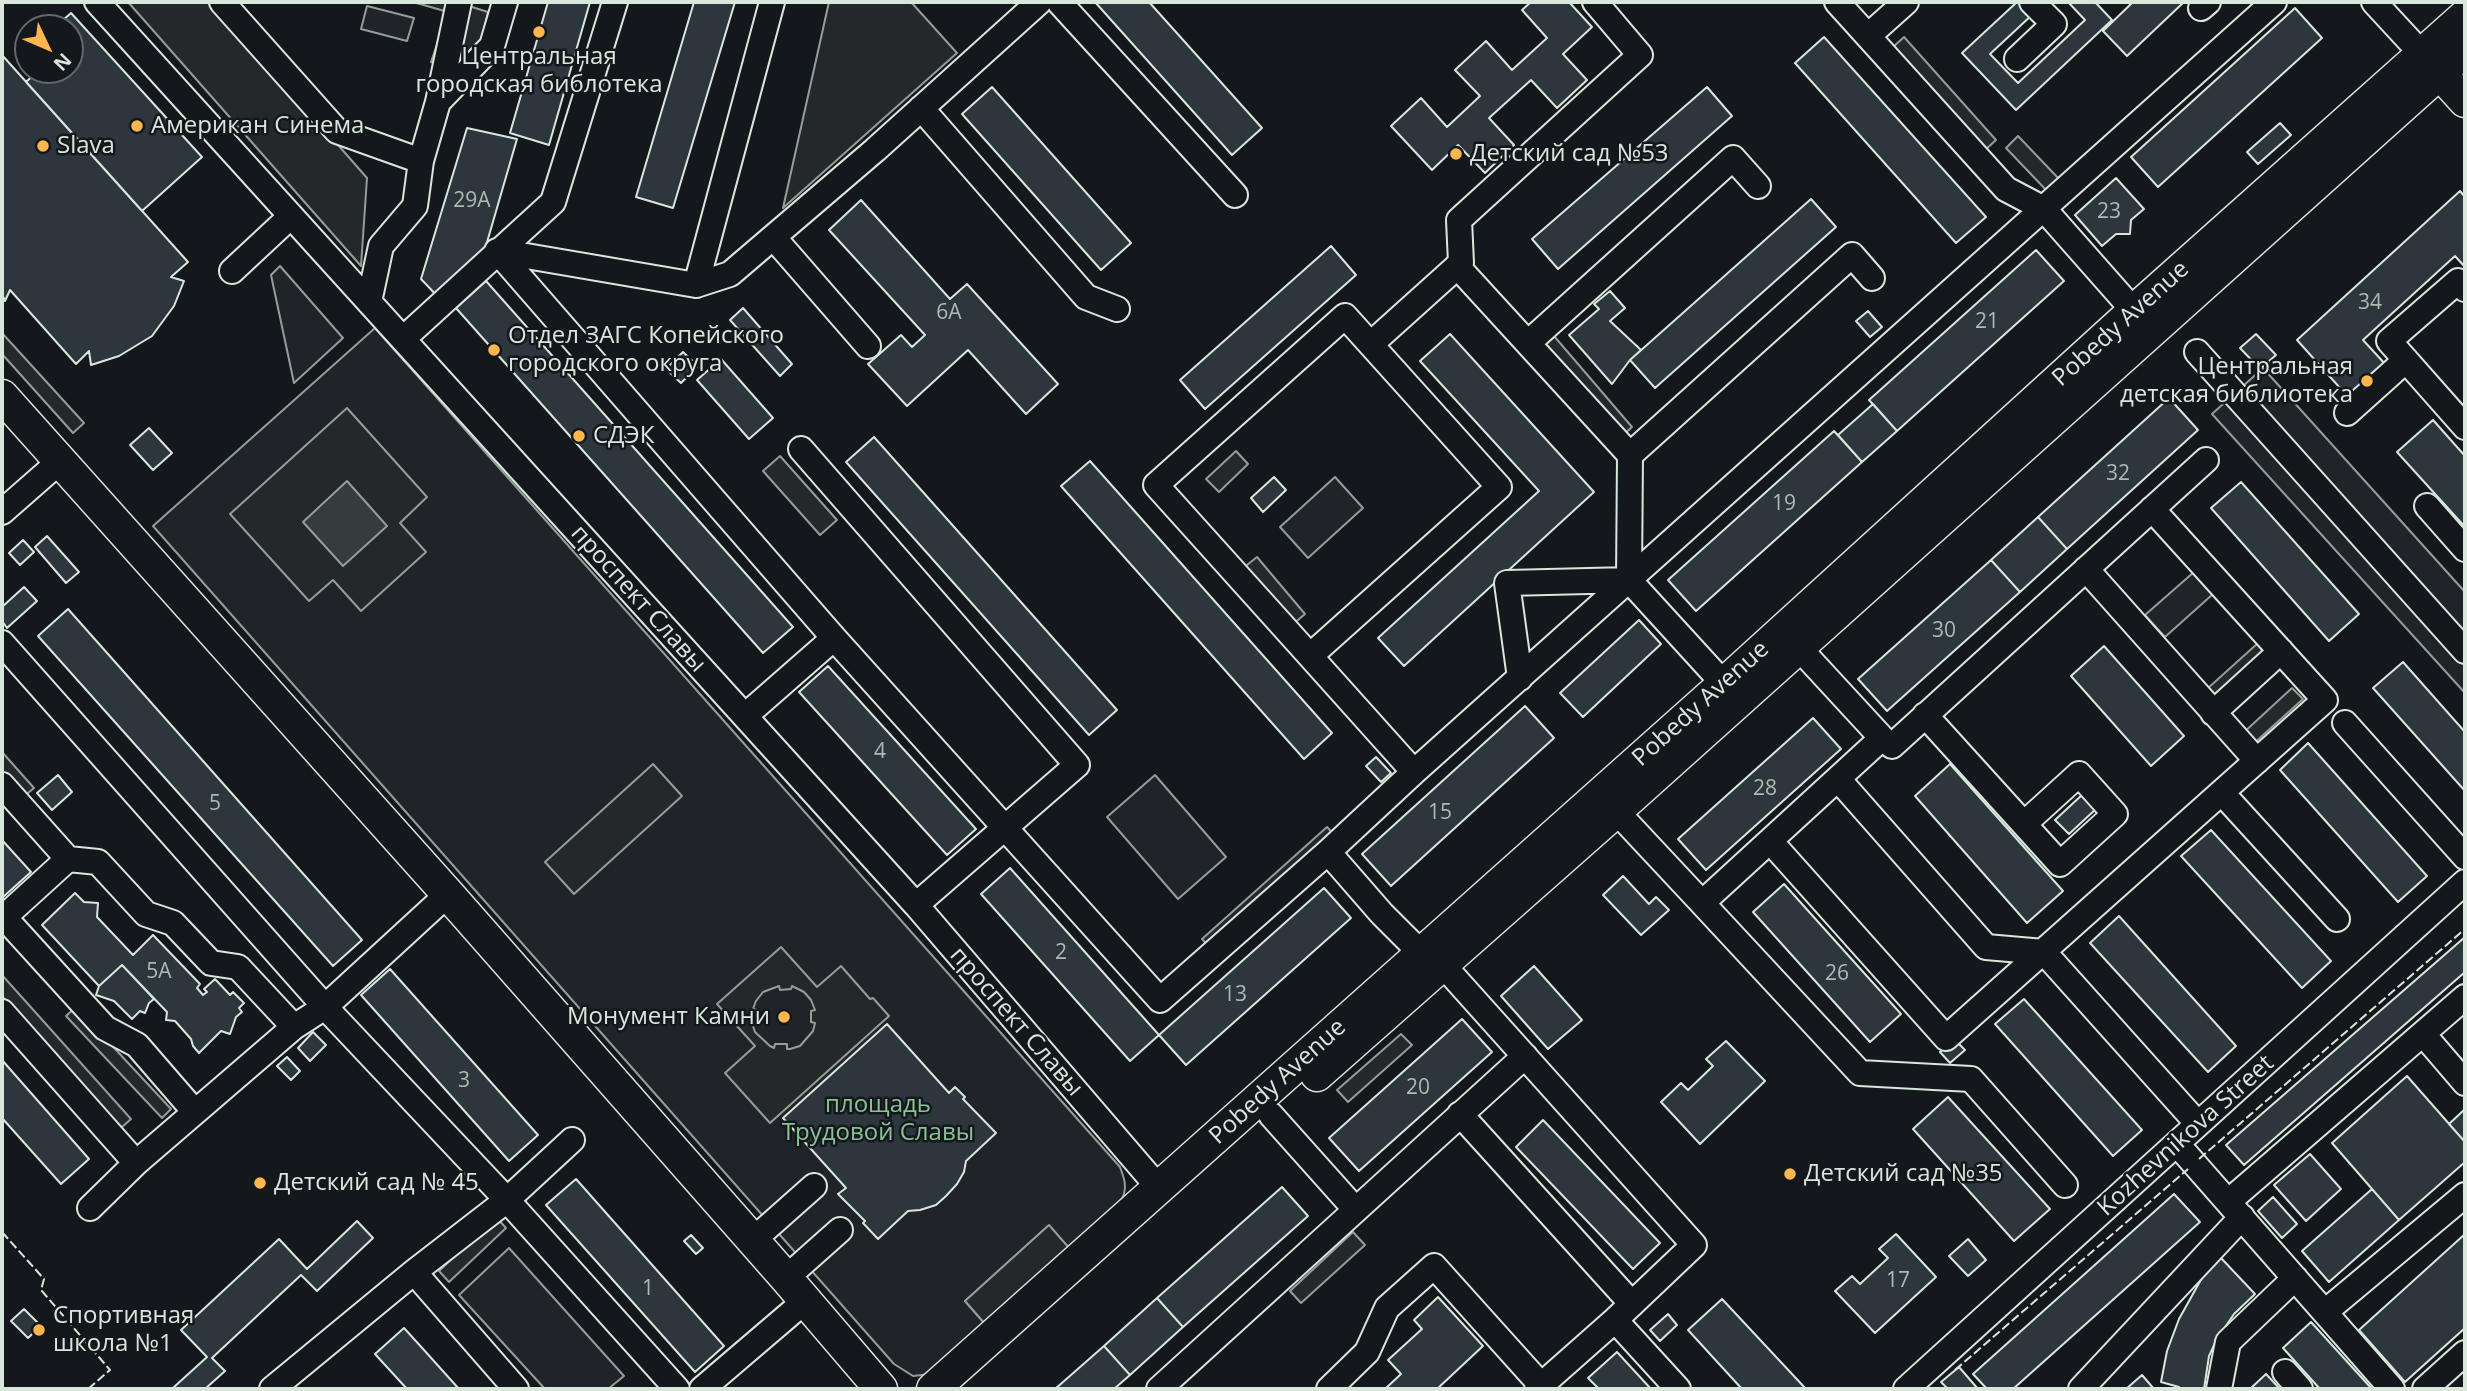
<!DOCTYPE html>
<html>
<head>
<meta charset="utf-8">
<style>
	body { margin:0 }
	#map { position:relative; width:2467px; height:1391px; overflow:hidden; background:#14181c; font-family:"Open Sans",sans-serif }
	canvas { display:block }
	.frame { position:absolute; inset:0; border:4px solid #d8e6dc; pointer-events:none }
	.north { position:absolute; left:14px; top:14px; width:70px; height:70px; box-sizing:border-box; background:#14181c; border:2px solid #626a69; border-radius:50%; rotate:134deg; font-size:19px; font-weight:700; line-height:28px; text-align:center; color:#d8e6dc }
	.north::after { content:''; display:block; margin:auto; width:24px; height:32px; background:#ffb74d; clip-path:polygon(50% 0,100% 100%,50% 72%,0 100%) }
</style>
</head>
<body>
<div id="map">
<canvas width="2467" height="1391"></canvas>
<div class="frame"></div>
<div class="north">N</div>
</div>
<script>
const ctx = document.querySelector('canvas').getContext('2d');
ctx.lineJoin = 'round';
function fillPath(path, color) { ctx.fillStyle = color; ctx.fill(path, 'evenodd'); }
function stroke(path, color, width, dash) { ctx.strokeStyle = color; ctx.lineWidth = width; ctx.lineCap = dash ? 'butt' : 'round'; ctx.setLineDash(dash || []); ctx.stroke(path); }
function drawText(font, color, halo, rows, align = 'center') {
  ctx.font = font + ' "Open Sans",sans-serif'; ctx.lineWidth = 5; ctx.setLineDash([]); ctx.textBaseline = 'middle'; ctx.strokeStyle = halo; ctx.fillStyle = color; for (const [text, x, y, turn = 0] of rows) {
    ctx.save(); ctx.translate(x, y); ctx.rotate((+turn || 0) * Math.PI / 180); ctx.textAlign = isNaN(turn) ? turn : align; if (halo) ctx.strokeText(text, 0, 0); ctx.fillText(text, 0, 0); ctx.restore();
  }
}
const green = new Path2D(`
	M367 6 414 18 407 41 361 29Z
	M280 266 343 338 294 383 271 275Z
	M375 328 1120 1167C1123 1176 1127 1184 1124 1194 1120 1210 1083 1237 1070 1249L1048 1226 965 1301 986 1325 931 1374 913 1376 894 1364 153 526Z
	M2263 368 2465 592V693L2212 414Z
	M1335 477 1363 508 1308 558 1280 527Z
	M2194 572 2213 594 2165 637 2145 615Z
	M1155 775 1226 857 1178 899 1107 817Z
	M509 1248 624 1376 608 1389H545L459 1295Z`);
fillPath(green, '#202428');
stroke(green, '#939e99', 2);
const parking = new Path2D(`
	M128 2H213L367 178 361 266Z
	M413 2H456L488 12 482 38 450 70 431 62 448 12Z
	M829 2H911L957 53 783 208Z
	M1904 37 1996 140 1984 151 1892 48Z
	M2018 136 2060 180 2048 192 2006 148Z
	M2 333 84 423 73 433 2 354Z
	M1554 336 1632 427 1621 437 1542 346Z
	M347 408 427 497 400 523 426 552 361 611 333 580 309 601 230 514Z
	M1236 451 1248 464 1219 492 1206 479Z
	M780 456 837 520 820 535 763 471Z
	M1257 557 1305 614 1291 626 1242 569Z
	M2258 643 2268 655 2217 701 2207 689Z
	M2292 688 2303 699 2252 745 2242 734Z
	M2 752 34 788 22 798 2 776Z
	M653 764 682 796 574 894 545 862Z
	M1327 827 1337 838 1211 949 1202 939Z
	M781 947 817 987 841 966 870 999 873 998 889 1016 770 1123 725 1073 755 1046 717 1004ZM779 986 780 990 791 989 792 986 804 992 811 1000 815 1010 811 1011V1022L815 1023 813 1031 800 1046 790 1049H787V1044H775L774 1048 770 1046 755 1032 752 1023 756 1022 758 1010 753 1009 756 1001 763 992Z
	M2 975 131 1119 121 1128 2 996Z
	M76 1007 171 1109 162 1118 66 1016Z
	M1401 1034 1412 1045 1348 1102 1337 1090Z
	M496 1217 506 1228 449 1282 439 1271Z
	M1049 1225 1070 1249 986 1325 965 1301Z
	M1353 1232 1365 1245 1301 1303 1290 1291Z`);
fillPath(parking, '#24282b');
stroke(parking, '#939e99', 2);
const water = new Path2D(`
	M347 481 387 526 343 566 303 522Z`);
fillPath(water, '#363b3e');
stroke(water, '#939e99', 2);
const building = new Path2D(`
	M548 2H590L549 145 510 133Z
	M694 2H735L673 208 636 197Z
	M1095 2H1149L1262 128 1232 155Z
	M1531 2H1569L1592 27 1563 54 1587 80 1557 108 1531 80 1489 118 1514 145 1485 173 1458 145 1432 170 1391 126 1421 98 1447 127 1480 96 1455 70 1486 41 1512 70 1547 38 1522 10Z
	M2017 2H2021L2033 14 1990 54 2018 83 2085 20 2068 2H2095L2112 20 2016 110 1962 53Z
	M2133 2H2184L2127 56 2103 31Z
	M2295 8 2322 38 2158 187 2131 157Z
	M71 13 202 157 142 211 26 82 39 70H70V28H54Z
	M1824 37 1986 217 1956 243 1795 63Z
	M2 55 188 262 171 277 184 281 174 306 152 336 119 356 91 365 89 351 76 364 10 290 5 301 2 294Z
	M992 87 1131 243 1101 270 962 114Z
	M1707 87 1732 116 1558 269 1532 239Z
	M2280 123 2291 135 2258 164 2247 152Z
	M467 128 517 139 481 263 442 301 421 279Z
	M2116 178 2144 209 2131 220 2130 234H2116L2102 246 2075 215Z
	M2460 191 2465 197V267L2455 256 2363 340 2386 365 2349 398 2297 340Z
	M1811 199 1836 227 1655 388 1630 360Z
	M861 200 950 299 967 284 1058 384 1026 414 968 350 907 406 868 364 901 335 912 347 925 335 829 230Z
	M1331 246 1356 275 1205 409 1180 380Z
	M2036 250 2064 281 1897 431 1869 400Z
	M486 281 793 627 763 653 456 308Z
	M1610 291 1625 308 1610 321 1641 350 1630 360 1612 384 1569 335 1599 309 1594 304Z
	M743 308 792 364 780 376 730 320Z
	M1868 311 1882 327 1870 337 1856 321Z
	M1450 334 1594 492 1404 666 1378 638 1539 491 1420 361Z
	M2256 334 2276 355 2260 369 2240 348Z
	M683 352 698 366 681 383 666 369Z
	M721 359 773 418 749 439 697 380Z
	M2169 398 2198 430 2067 549 2038 517Z
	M1873 404 1897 431 1862 462 1838 435Z
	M2433 420 2465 456V527L2397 452Z
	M149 428 172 453 153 470 130 445Z
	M1834 431 1862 462 1696 611 1668 580Z
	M874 437 1117 710 1089 735 846 462Z
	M1090 461 1332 733 1304 759 1061 486Z
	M1274 477 1286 490 1263 512 1251 498Z
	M2241 482 2359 614 2329 641 2211 508Z
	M2038 517 2067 549 2020 592 1991 560Z
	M47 536 79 572 66 583 35 547Z
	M23 540 34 552 20 565 9 553Z
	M1991 560 2020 592 1887 711 1858 679Z
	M24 587 37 601 7 628 2 621V607Z
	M68 609 362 940 333 966 38 636Z
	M1639 620 1661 644 1583 717 1560 693Z
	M2104 646 2184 736 2151 766 2071 676Z
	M2403 662 2465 732V791L2373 688Z
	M828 666 976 829 947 855 799 692Z
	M1525 706 1554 738 1391 886 1362 854Z
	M1813 718 1841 749 1706 870 1678 839Z
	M2308 743 2427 876 2398 902 2280 770Z
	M1376 757 1391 773 1381 782 1366 766Z
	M1950 764 2063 891 2027 923 1915 796Z
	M58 775 72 792 52 810 37 793Z
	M2083 794 2097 808 2069 834 2055 820Z
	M2211 830 2331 961 2302 988 2181 856Z
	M2 840 31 872 2 898Z
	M1010 868 1159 1035 1130 1061 981 894Z
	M1623 876 1649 904 1656 897 1669 910 1641 935 1603 895Z
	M1784 884 1901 1014 1870 1042 1753 912Z
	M1324 888 1351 918 1186 1065 1159 1035Z
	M75 893 84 902 98 903 97 917 133 955 153 935 200 984 197 988 203 995 207 992 204 989 215 979 230 995 233 992 244 1003 239 1008 242 1012 236 1017 230 1034 221 1031 199 1053 193 1046 191 1039 175 1021 166 1020 167 1012 122 965 99 986 42 925Z
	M2119 916 2236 1046 2208 1072 2090 943Z
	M2465 937V972L2244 1165 2226 1145Z
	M122 965 154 999 149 1003 145 1013 140 1011 132 1019 114 1001 96 995 99 986Z
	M1534 966 1582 1020 1548 1049 1501 996Z
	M390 969 538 1135 509 1161 361 995Z
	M2024 999 2142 1130 2113 1156 1995 1024Z
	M1462 1019 1492 1052 1359 1171 1329 1138Z
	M887 1024 949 1093 955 1087 965 1097 963 1099 996 1133 966 1161 964 1172 957 1184 946 1196 936 1205 920 1210 908 1211 878 1239 863 1223 865 1221 838 1194 846 1188 783 1118Z
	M313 1032 326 1045 310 1061 298 1048Z
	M1954 1039 1965 1050 1950 1063 1940 1052Z
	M1726 1041 1765 1081 1700 1144 1661 1102 1681 1083 1688 1090 1713 1066 1706 1059Z
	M287 1057 300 1071 291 1080 277 1066Z
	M2 1060 89 1159 61 1184 2 1118Z
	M2407 1076 2465 1142V1162L2399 1220 2332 1143Z
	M1948 1097 2050 1209 2014 1241 1913 1129Z
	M2465 1109V1142L2449 1124Z
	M1543 1120 1660 1243 1633 1269 1516 1147Z
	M2310 1154 2341 1189 2306 1221 2274 1185Z
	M576 1179 724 1346 695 1372 546 1205Z
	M1282 1187 1308 1216 1183 1327 1157 1298Z
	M2372 1189 2399 1220 2329 1282 2302 1251Z
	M2174 1194 2200 1222 2013 1389H1987L1973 1374Z
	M2273 1197 2297 1224 2282 1238 2258 1211Z
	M357 1221 373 1238 317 1291 301 1275 212 1358 225 1371 205 1389H177L174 1387 207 1357 181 1330 279 1239 307 1269Z
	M1896 1234 1936 1277 1875 1333 1835 1291 1852 1276 1860 1284 1888 1258 1879 1249Z
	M2465 1234V1328L2405 1382 2359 1330Z
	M691 1235 703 1248 696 1254 684 1241Z
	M1968 1239 1986 1260 1968 1276 1949 1256Z
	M2221 1258 2255 1294 2234 1314 2217 1339 2209 1356 2204 1389H2179V1387L2161 1382 2167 1351 2179 1319 2203 1276Z
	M1438 1297 1483 1346 1437 1389H1385L1401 1374 1388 1360 1422 1329 1414 1320Z
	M1157 1298 1183 1327 1130 1375 1104 1346Z
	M1722 1299 1806 1389H1742L1688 1330Z
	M24 1309 41 1326 28 1338 11 1321Z
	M1668 1314 1677 1325 1660 1341 1650 1330Z
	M2311 1322 2372 1389H2320L2283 1348Z
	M404 1328 424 1350 459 1389H407L375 1354Z
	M1104 1346 1130 1375 1114 1389H1055Z
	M1617 1352 1651 1389H1599L1588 1378Z
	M1959 1367 1978 1389H1948L1941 1382Z
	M2266 1374 2280 1389H2250Z
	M2142 1375 2154 1389H2126Z`);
fillPath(building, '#2c363c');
stroke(building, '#d8e6dc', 2);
const minor = new Path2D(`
	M97 2 916 905 1159 1188
	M222 2 337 131 421 161
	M1059 2 1235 195
	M1837 2 2006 189 2044 209 2134 311
	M2374 2 2422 54
	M2201 8 2208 2
	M1868 36 1906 2
	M2017 59 2054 24 2032 2
	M438 102 459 2
	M921 108 1086 297 1117 309
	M774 238 868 346
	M497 251 834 638 1160 1000 1328 852 1414 772 2274 2
	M497 251 696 285 730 274 875 150 1039 2
	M1457 266 1630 455 1629 580 1724 684
	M232 271 291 216
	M696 285 772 2
	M2465 289 2458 281 2389 341 2465 427
	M369 302 381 246 415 206 421 161 438 102 492 46 505 2
	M403 339 553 202 615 2
	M1528 343 1733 158 1758 186
	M1371 344 1461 263 1459 220 1640 55 1595 2
	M2197 352 2465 651
	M2347 413 2406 360
	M801 449 1077 765 916 905
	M1630 455 1852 255 1872 278
	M2427 506 2465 549
	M2 512 59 462
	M2086 569 2257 761
	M2 643 325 1007 507 1200 677 1389
	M1799 648 1882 738
	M1310 656 1156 485 1345 316 1499 487 1310 656 1414 772
	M1520 678 1507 583 1629 580
	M2213 713 2281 651
	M1925 715 2060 864 2115 814 2079 774 2024 824
	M745 716 834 638
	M2345 723 2465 857
	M1838 779 1986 947 2044 952
	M2 785 68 859 98 862 146 914 173 923 211 963 238 967 294 1027
	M2222 793 2337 919
	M1616 811 1702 903 1882 738 1892 746 2206 460
	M1770 841 1946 1038 2325 700 2152 509
	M1328 852 1382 914 1410 942 1443 965 1694 1245 1615 1320 1537 1389
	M1702 903 1860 1073 1971 1079 2065 1185
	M4 917 105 1028 137 1045 195 1112
	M2 919 68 859
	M2051 960 2198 1124
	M2 1012 136 1163
	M2423 1034 2465 1083
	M1460 1114 1632 1304
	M1271 1115 1355 1209
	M2177 1144 2392 1389
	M2228 1202 2465 997
	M90 1208 136 1163 294 1027 325 1007 448 894
	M752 1241 814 1186
	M414 1272 516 1389
	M786 1278 840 1230
	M2325 1312 2465 1195
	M1615 1320 1678 1389
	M2285 1372 2300 1389
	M272 1389 414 1272 507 1200 572 1140
	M702 1389 805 1301
	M1159 1389 1525 1056
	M1329 1389 1367 1352 1387 1308 1434 1266 1541 1385
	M1906 1389 2465 882
	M2081 1389 2242 1217
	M2219 1389 2228 1342 2295 1278
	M2425 1389 2465 1353`);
const major = new Path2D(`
	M2426 58 2465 101
	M2 396 448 894 786 1278 881 1389
	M1317 1075 1616 811 2465 50
	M933 1389 1724 684 2134 311 2465 16`);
stroke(minor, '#d8e6dc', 28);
stroke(major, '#d8e6dc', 35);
stroke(minor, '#14181c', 24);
stroke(major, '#14181c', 32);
stroke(new Path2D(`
	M2199 1159 2465 929
	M2 1232 44 1279 41 1290 110 1370 88 1389
	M1955 1370 2188 1169`), '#d8e6dc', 2, [9, 3.5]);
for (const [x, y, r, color] of [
	[539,32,7,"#ffb74d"],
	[137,126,7,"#ffb74d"],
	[43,146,7,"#ffb74d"],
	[1456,154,7,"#ffb74d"],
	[494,350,7,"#ffb74d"],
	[2367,381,7,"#ffb74d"],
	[579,436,7,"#ffb74d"],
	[784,1017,7,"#ffb74d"],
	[1790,1174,7,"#ffb74d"],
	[260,1183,7,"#ffb74d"],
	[39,1330,7,"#ffb74d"]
]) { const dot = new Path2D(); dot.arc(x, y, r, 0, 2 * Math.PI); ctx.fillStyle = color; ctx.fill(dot); stroke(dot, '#14181c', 2.5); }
drawText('21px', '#adbab4', null, [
	["29А",472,201],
	["23",2109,212],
	["34",2370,303],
	["6А",949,313],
	["21",1987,322],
	["32",2118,474],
	["19",1784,504],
	["30",1944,631],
	["4",880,752],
	["28",1765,789],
	["5",215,804],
	["15",1440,813],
	["2",1061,953],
	["5А",159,972],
	["26",1837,974],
	["13",1235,995],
	["3",464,1081],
	["20",1418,1088],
	["17",1898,1281],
	["1",648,1289]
]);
drawText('24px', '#d8e6dc', '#14181c', [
	["Центральная",539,57,"center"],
	["городская библотека",539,85,"center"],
	["Американ Синема",151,126],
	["Slava",57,146],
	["Детский сад №53",1470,154],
	["Отдел ЗАГС Копейского",508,336],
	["городского округа",508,364],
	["Центральная",2353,367,"right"],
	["детская библиотека",2353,395,"right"],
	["СДЭК",593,436],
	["Монумент Камни",770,1017,"right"],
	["Детский сад №35",1804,1174],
	["Детский сад № 45",274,1183],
	["Спортивная",53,1316],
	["школа №1",53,1344]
], 'left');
drawText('24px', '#d8e6dc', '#14181c', [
	["Pobedy Avenue",2121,324,-42],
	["проспект Славы",638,599,48],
	["Pobedy Avenue",1701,704,-42],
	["проспект Славы",1016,1022,49],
	["Pobedy Avenue",1278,1082,-42],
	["Kozhevnikova Street",2186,1136,-42]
]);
drawText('24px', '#8ac095', '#14181c', [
	["площадь",878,1105],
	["Трудовой Славы",878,1133]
]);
</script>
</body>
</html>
